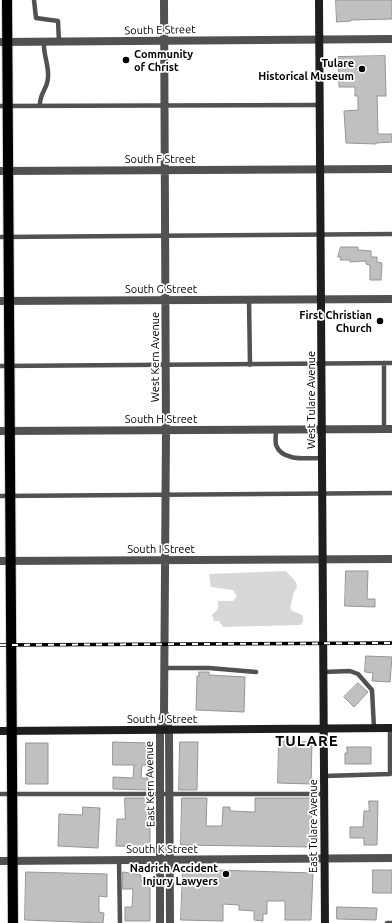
<!DOCTYPE html>
<html>
<head>
<meta charset="utf-8">
<style>
	body { margin:0 }
	canvas { display:block; background:#fff }
</style>
</head>
<body>
<canvas width="392" height="923"></canvas>
<script>
const ctx = document.querySelector('canvas').getContext('2d');
ctx.lineJoin = 'round';
function fillPath(path, color) { ctx.fillStyle = color; ctx.fill(path, 'evenodd'); }
function stroke(path, color, width, dash) { ctx.strokeStyle = color; ctx.lineWidth = width; ctx.lineCap = dash ? 'butt' : 'round'; ctx.setLineDash(dash || []); ctx.stroke(path); }
function drawText(font, color, halo, rows, align = 'center') {
  ctx.font = font + ' Ubuntu,sans-serif'; ctx.lineWidth = 3.5; ctx.setLineDash([]); ctx.textBaseline = 'middle'; ctx.strokeStyle = halo; ctx.fillStyle = color; for (const [text, x, y, turn = 0] of rows) {
    ctx.save(); ctx.translate(x, y); ctx.rotate((+turn || 0) * Math.PI / 180); ctx.textAlign = isNaN(turn) ? turn : align; if (halo) ctx.strokeText(text, 0, 0); ctx.fillText(text, 0, 0); ctx.restore();
  }
}
fillPath(new Path2D(`
	M286 571 296 582 297 588C293 592 293 595 292 601 287 614 296 610 303 616V622L300 625 223 627 219 621H214L212 615 218 609V601H233L237 596 233 590 211 587 209 574Z`), '#d8d8d8');
const building = new Path2D(`
	M336 0H392V19L351 20V21L337 22Z
	M385 56 386 96H377L378 134H392V142L376 143V144L346 143 344 111 358 110V96H355V87H339L338 57Z
	M341 247H358V250L371 251V257H377V262L382 263 381 280H370V265L366 264V261L350 262V260H340L341 257H338Z
	M346 571H368L367 599H375V607L345 606Z
	M366 656 392 657 390 682 372 681 373 673 365 672Z
	M199 672H209V675L245 677 244 712 196 710 197 676H199Z
	M358 683 368 692 354 707 344 697Z
	M279 741 312 742 311 784 278 783Z
	M113 742 149 743V765H142L141 778H148V790L113 789V777L133 778 134 765H113Z
	M180 742H198L197 790H179Z
	M26 743H48V784H26Z
	M347 747H371V764H345V753H347Z
	M125 798H148V820H150V847L116 846 117 819H125Z
	M182 798H207L206 826H222L223 807H230V811L255 812V798H312L311 847 181 845Z
	M369 801H378L377 845H364V838H350V827H363L364 811H369Z
	M83 807 100 808 98 848 58 846 59 814 82 815Z
	M183 869 313 873 311 920H285V901H267V914H263V921L254 920V911L239 910V905L223 904V921L181 920Z
	M373 870H392V893H373Z
	M26 872 107 874V897L99 896V912L104 913 103 923 25 920Z
	M123 872 141 875V881H150V921H125V907H132L133 889H123Z
	M337 907 377 908 376 920 337 919Z`);
fillPath(building, '#c0c0c0');
stroke(building, '#959595', 1);
const primary = new Path2D(`
	M7 0 13 923`);
stroke(primary, '#dbdbdb', 12);
stroke(new Path2D(`
	M34 0 36 18 58 21 59 42
	M0 106 320 105
	M40 106C39 93 48 89 48 77 49 65 43 54 44 42
	M0 237 392 234
	M249 300 250 365
	M0 366 392 363
	M276 429C276 434 275 441 276 445 282 462 308 458 322 458
	M384 429V363
	M0 496 392 493
	M165 668H209L256 672
	M323 672 350 671 358 674 372 690 374 728
	M390 728V756H392
	M324 776 390 774V756
	M0 794H324
	M119 860 120 923
	M387 923H392`), '#515151', 4.5);
stroke(new Path2D(`
	M0 171 392 169
	M0 301 392 299
	M0 431 392 429
	M0 561 392 559
	M165 714 169 730 170 923
	M0 861 392 858
	M160 923V729L164 713 166 430 164 0`), '#515151', 8);
stroke(new Path2D(`
	M0 42 392 39`), '#515151', 8);
stroke(new Path2D(`
	M319 0 325 923
	M0 731 392 728`), '#1e1e1e', 8);
stroke(primary, '#000', 10);
const rail = new Path2D(`
	M0 645 392 643`);
stroke(rail, '#000', 3.5);
stroke(rail, '#fff', 2, [6]);
for (const [x, y, r, color] of [
	[126,60,4,"#000"],
	[362,69,4,"#000"],
	[380,321,4,"#000"],
	[226,874,4,"#000"]
]) { const dot = new Path2D(); dot.arc(x, y, r, 0, 2 * Math.PI); ctx.fillStyle = color; ctx.fill(dot); stroke(dot, '#fff', 1.5); }
drawText('11px', '#000', '#fff', [
	["South E Street",160,30,-1],
	["South F Street",160,159],
	["South G Street",161,289],
	["West Kern Avenue",155,357,-90],
	["West Tulare Avenue",311,400,-90],
	["South H Street",161,419],
	["South I Street",161,549],
	["South J Street",162,719],
	["East Kern Avenue",150,784,-91],
	["East Tulare Avenue",313,826,-90],
	["South K Street",162,849]
]);
drawText('bold 11px', '#000', '#fff', [
	["Community",134,54,"left"],
	["of Christ",134,67,"left"],
	["Tulare",354,63],
	["Historical Museum",354,76],
	["First Christian",372,315],
	["Church",372,328],
	["Nadrich Accident",218,868],
	["Injury Lawyers",218,881]
], 'right');
ctx.letterSpacing = '1px';
drawText('bold 15px', '#000', '#fff', [
	["TULARE",307,741]
]);
ctx.letterSpacing = '0px';
</script>
</body>
</html>
